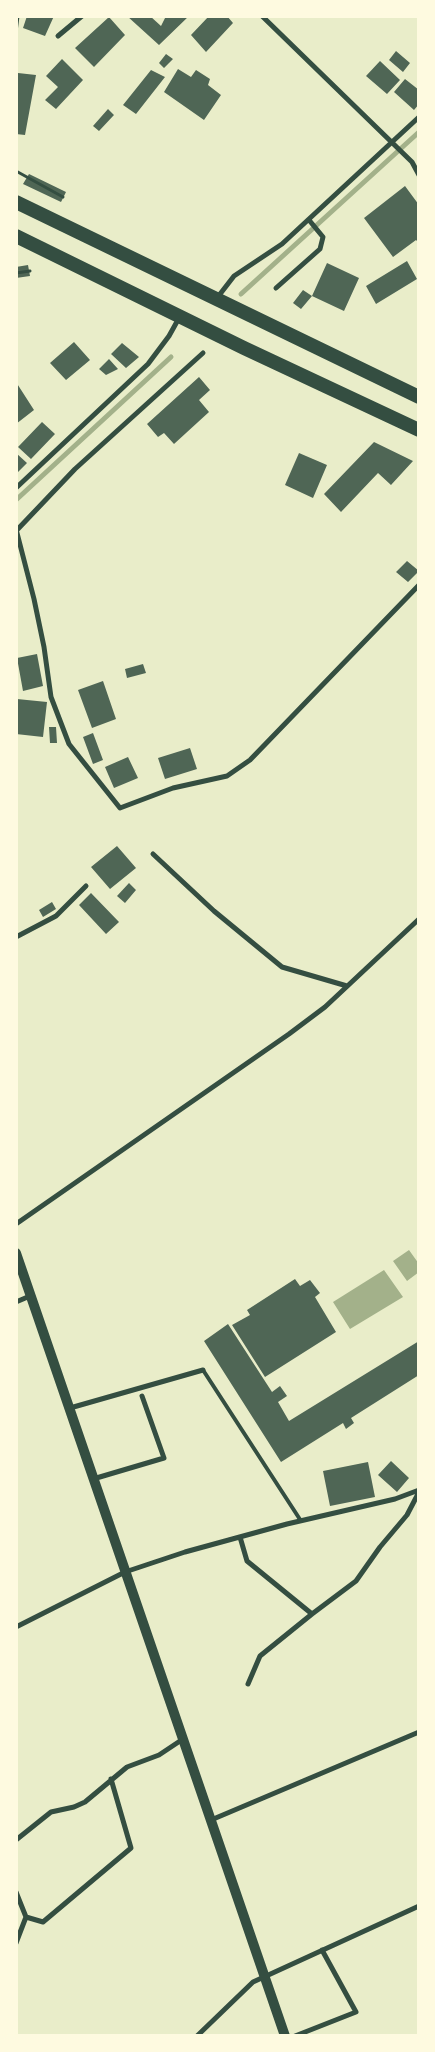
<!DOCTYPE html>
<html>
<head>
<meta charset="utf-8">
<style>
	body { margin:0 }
	#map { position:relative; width:435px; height:2052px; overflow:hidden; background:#e9edc9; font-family:"PT Serif",serif }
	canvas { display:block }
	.frame { position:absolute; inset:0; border:18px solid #fefae0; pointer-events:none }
</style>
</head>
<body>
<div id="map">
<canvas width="435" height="2052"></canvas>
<div class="frame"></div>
</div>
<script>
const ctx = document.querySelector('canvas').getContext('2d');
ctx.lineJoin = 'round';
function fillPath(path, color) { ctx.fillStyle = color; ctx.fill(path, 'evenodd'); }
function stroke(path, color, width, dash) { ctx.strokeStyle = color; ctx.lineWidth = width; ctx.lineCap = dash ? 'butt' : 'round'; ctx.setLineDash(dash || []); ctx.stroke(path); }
fillPath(new Path2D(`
	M409 1250 419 1264V1272L407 1281 393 1261Z
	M384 1270 403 1297 350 1329 333 1302Z`), '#a3b18a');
stroke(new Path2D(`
	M241 294 419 132
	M16 500 171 357`), '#a3b18a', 5);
fillPath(new Path2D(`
	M27 16H54L45 36 23 28Z
	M127 16H150L161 26 166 16H189L159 45Z
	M209 16H227L233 23 206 52 191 35Z
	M109 17 125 35 94 67 75 48Z
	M396 51 410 63 403 72 389 60Z
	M166 54 173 59 164 68 159 63Z
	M62 59 83 80 56 109 45 100 58 87 46 76Z
	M380 61 400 80 387 94 366 76Z
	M178 69 191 77 196 70 210 79 208 85 221 95 204 120 164 92Z
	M151 70 165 77 136 114 123 105Z
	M18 73 36 75 25 135 16 134V86Z
	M405 79 419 90V104L414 110 394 92Z
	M108 109 114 115 99 131 93 126Z
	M29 174 66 192 61 202 23 184Z
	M405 186 419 205V243L416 240 393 257 364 218Z
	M407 261 417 279 376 304 366 286Z
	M327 263 359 278 344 311 312 296 301 309 293 303 303 290 312 296Z
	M28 265 30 276 16 278V267Z
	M74 342 90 360 66 380 50 363Z
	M122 343 139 357 126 368 111 354Z
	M109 359 118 369 106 375 99 369Z
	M199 377 210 390 199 400 209 412 174 444 164 433 158 437 147 424Z
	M16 382 34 410 16 424Z
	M42 422 55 434 31 459 18 447Z
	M374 442 413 461 391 485 378 473 341 512 324 494Z
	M16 453 27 463 16 474Z
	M299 453 327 465 313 498 285 485Z
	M407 561 419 571 408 582 396 572Z
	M37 654 43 686 23 691 17 658Z
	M143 664 146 673 127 678 125 669Z
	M103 681 116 719 92 728 78 690Z
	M17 699 47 702 43 737 16 734Z
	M49 727H56L57 743H50Z
	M93 733 103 760 93 764 83 737Z
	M190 748 197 769 165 779 158 758Z
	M128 757 138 778 114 788 105 767Z
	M117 846 136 868 110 889 91 867Z
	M129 883 136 890 125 903 117 896Z
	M91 893 119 922 106 934 79 905Z
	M52 902 56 909 43 917 39 910Z
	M295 1279 300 1286 310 1280 320 1293 315 1297 336 1332 265 1377 232 1325 250 1315 247 1310Z
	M228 1324 272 1392 280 1386 287 1396 278 1402 289 1421 419 1341V1375L351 1418 354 1423 346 1429 343 1423 281 1462 204 1341Z
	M391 1461 409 1478 397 1492 378 1475Z
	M368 1462 375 1497 330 1506 323 1471Z`), '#4f6655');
stroke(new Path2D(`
	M16 32 18 16
	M16 171 63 197
	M16 273 30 271`), '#344e41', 3);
stroke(new Path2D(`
	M203 1370 301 1521`), '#344e41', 4);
stroke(new Path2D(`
	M262 16 412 162 419 175
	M58 36 82 16
	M276 288 320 249 323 237 309 220
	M217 298 234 276 282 244 419 117
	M16 488 148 364 169 336 179 318
	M16 529 34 599 44 647 51 697 69 744 120 808 173 788 227 776 250 760 419 585
	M16 531 75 469 203 353
	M153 854 214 911 282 967 347 986
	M16 937 56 916 86 886
	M16 1224 289 1034 325 1007 419 919
	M16 1302 30 1296
	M70 1408 203 1370
	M93 1479 164 1458 142 1396
	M240 1537 247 1561 312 1614 260 1656 248 1684
	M312 1614 356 1581 380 1547 407 1515 419 1492
	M16 1627 125 1572 185 1552 287 1524 395 1499 419 1490
	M211 1820 419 1732
	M16 1840 51 1812 74 1807 85 1802 127 1767 159 1755 183 1739
	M16 1892 26 1917 43 1922 131 1848 111 1779
	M16 1943 26 1917
	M197 2036 253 1982 419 1906
	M295 2036 356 2012 322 1950`), '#344e41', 5);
stroke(new Path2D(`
	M16 1253 285 2036`), '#344e41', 10);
stroke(new Path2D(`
	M16 202 419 397
	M16 236 244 348 419 430`), '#344e41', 14);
</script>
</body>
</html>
